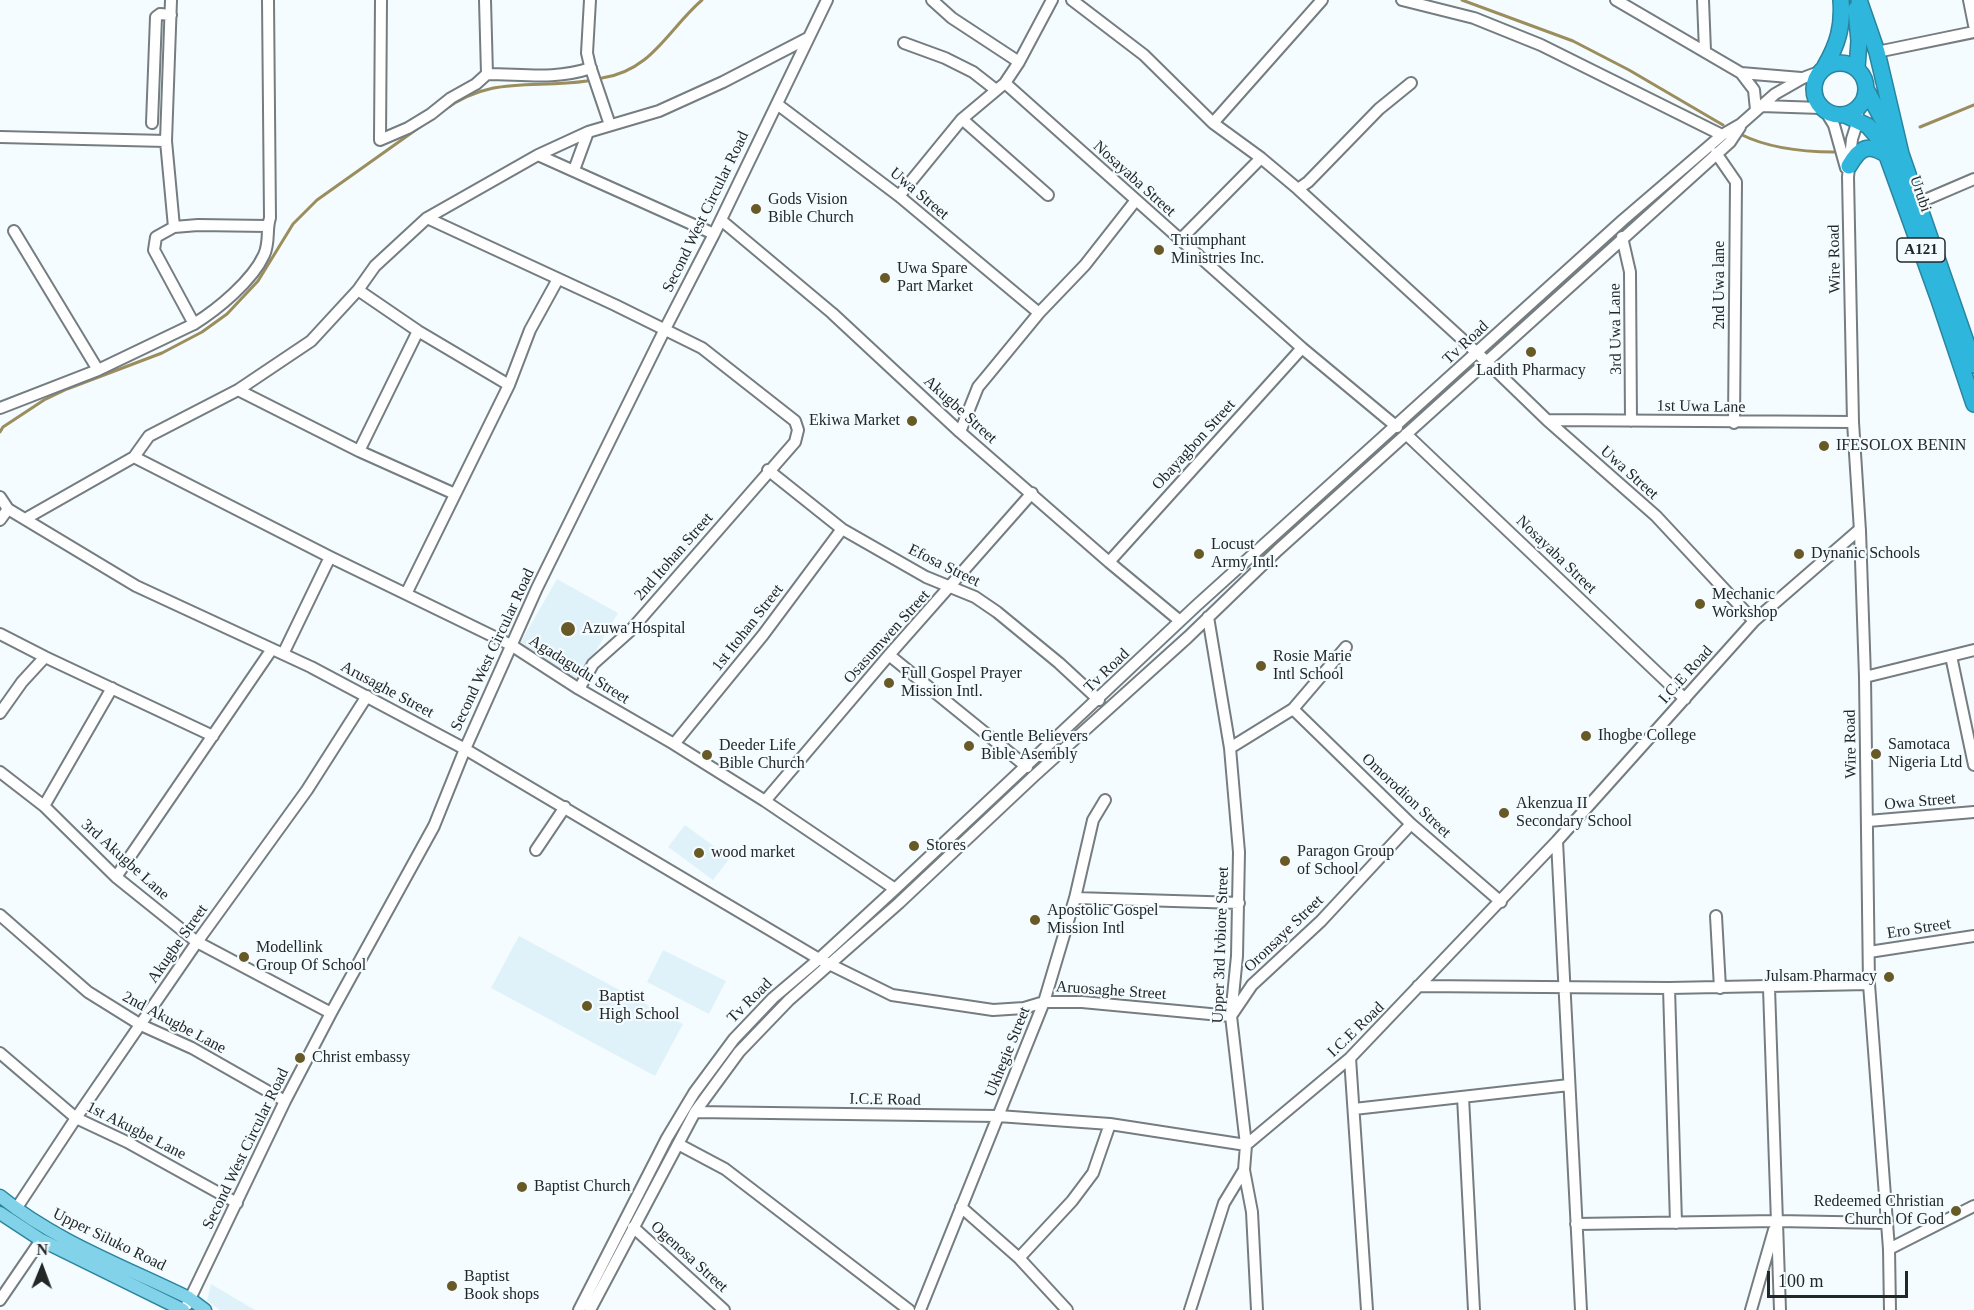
<!DOCTYPE html>
<html>
<head>
<meta charset="utf-8">
<style>
	body { margin:0 }
	#map { position:relative; width:1974px; height:1310px; overflow:hidden; background:#f4fcff; font-family:Georgia,serif }
	canvas { display:block }
	.north { position:absolute; left:12px; top:1238px; width:60px; height:60px; -webkit-text-stroke:4px #f4fcff; paint-order:stroke; rotate:1deg; font-size:16px; font-weight:700; line-height:24px; text-align:center; color:#242728 }
	.north::after { content:''; display:block; margin:auto; width:21px; height:27px; background:#242728; clip-path:polygon(50% 0,100% 100%,50% 72%,0 100%) }
	.scale { position:absolute; left:1767px; top:1271px; width:141px; height:27px; box-sizing:border-box; border:3px solid #242728; border-top:0; padding-left:8px; font-size:18px; line-height:21px; white-space:nowrap; color:#242728; -webkit-text-stroke:4px #f4fcff; paint-order:stroke }
</style>
</head>
<body>
<div id="map">
<canvas width="1974" height="1310"></canvas>
<div class="north">N</div>
<div class="scale">100 m</div>
</div>
<script>
const ctx = document.querySelector('canvas').getContext('2d');
ctx.lineJoin = 'round';
function fillPath(path, color) { ctx.fillStyle = color; ctx.fill(path, 'evenodd'); }
function stroke(path, color, width, dash) { ctx.strokeStyle = color; ctx.lineWidth = width; ctx.lineCap = dash ? 'butt' : 'round'; ctx.setLineDash(dash || []); ctx.stroke(path); }
function drawText(font, color, halo, rows, align = 'center') {
  ctx.font = font + ' Georgia,serif'; ctx.lineWidth = 4.5; ctx.setLineDash([]); ctx.textBaseline = 'middle'; ctx.strokeStyle = halo; ctx.fillStyle = color; for (const [text, x, y, turn = 0] of rows) {
    ctx.save(); ctx.translate(x, y); ctx.rotate((+turn || 0) * Math.PI / 180); ctx.textAlign = isNaN(turn) ? turn : align; if (halo) ctx.strokeText(text, 0, 0); ctx.fillText(text, 0, 0); ctx.restore();
  }
}
fillPath(new Path2D(`
	M557 579 618 613 579 680 519 645Z
	M685 825 730 858 713 880 668 847Z
	M519 936 683 1024 655 1076 491 988Z
	M663 950 726 981 709 1014 647 982Z
	M211 1284 255 1310H220L207 1301Z`), '#e0f2f9');
stroke(new Path2D(`
	M1462 0 1573 41 1629 70 1723 125
	M602 78C652 71 669 28 702 0
	M444 110C493 75 532 89 587 81
	M1920 127 1974 105
	M1740 134C1768 148 1803 152 1834 152
	M0 432 3 427 44 400 67 389 162 353 202 332 227 314 258 281 293 224 317 200 424 124`), '#9b8d5c', 3);
const minor = new Path2D(`
	M171 0 166 141 174 227 198 225 267 226
	M381 0 380 140 408 128 431 114 451 98 476 84 487 74C523 74 555 80 591 68
	M485 0 487 74
	M590 0 587 53 590 66 610 125
	M932 0 952 18 1019 62
	M1072 0 1144 55 1213 123 1261 158 1298 189 1487 362 1547 420 1656 516 1754 621
	M1402 0 1474 18 1541 45 1722 135
	M1616 0 1741 73 1754 90 1756 110
	M1703 0 1705 51
	M1969 0 1974 25
	M904 43 945 58 973 72 996 90
	M1877 52 1974 32
	M1741 73 1801 78
	M1005 83 1019 62 1052 0
	M777 104 899 196 1039 313
	M1761 106 1821 108
	M1857 108 1858 120 1852 139 1848 177 1853 422 1860 531 1865 677 1869 984 1889 1249 1890 1310
	M1826 112 1834 125 1846 168
	M962 119 1048 195
	M152 123 156 17 160 14 171 15
	M1213 123 1322 0
	M0 137 166 141
	M1716 153 1736 182 1734 423
	M538 155 714 234
	M574 170 588 132
	M1298 189 1308 182 1379 109 1411 83
	M899 196 962 119 1005 83 1302 348 1397 427
	M1918 203 1974 179
	M427 218 615 305 702 348 795 421 798 430 795 442 630 631 593 664 579 689
	M721 220 832 313 960 432 1109 562 1180 621
	M174 227 156 237 154 250 194 324
	M14 231 98 370
	M1622 237 1630 272 1631 421
	M1180 240 1261 158
	M358 290 418 331 509 385
	M238 390 359 451 455 494
	M0 408 98 370 194 324C218 309 252 281 264 255 270 242 266 230 270 218L268 0
	M1547 420 1853 422
	M960 432 978 387 988 375 1039 313 1085 265 1136 200
	M1406 434 1685 699
	M359 451 418 331
	M134 457 330 557 511 645 579 689 674 744 765 801 895 889
	M768 470 842 529 926 577 975 597 997 612 1059 663 1099 700
	M0 497 8 509 136 586 311 667 465 749 819 959 892 995 993 1010 1024 1008 1044 1002H1082L1231 1016 1252 985 1321 921 1411 824
	M25 519 134 457 149 436 238 390 311 341 358 290 375 266 427 218 538 155 588 132 659 111 723 82 808 38
	M0 520 8 509
	M1109 562 1302 348
	M406 594 509 385 530 330 558 279
	M1208 617 1230 748 1239 852 1237 956 1231 1016 1246 1145 1244 1170 1252 1212 1257 1310
	M0 634 45 657 213 736
	M283 654 330 557
	M889 655 1027 767
	M1951 656 1974 765
	M1865 677 1974 650
	M1293 709 1411 824 1501 902
	M0 713 22 682 45 657
	M674 744 763 635 842 529
	M1230 748 1293 709 1346 647
	M0 772 44 806 116 877 197 942 331 1013
	M765 801 889 655 1032 493
	M44 806 112 688
	M1868 821 1974 812
	M1557 841 1581 1310
	M536 850 565 807
	M116 877 272 649
	M1075 898 1239 903
	M0 915 88 992 141 1025 192 1048 285 1101
	M1716 916 1720 988
	M1869 952 1974 936
	M1418 986 1669 988 1869 984
	M1669 988 1676 1223
	M1769 988 1780 1310
	M0 1053 76 1118 127 1142 237 1203
	M1350 1058 1367 1310
	M1463 1097 1474 1310
	M1354 1109 1569 1085
	M695 1112 998 1116 1110 1124 1246 1145 1350 1058 1557 841 1754 621 1860 529
	M678 1144 725 1169 909 1310
	M961 1207 1019 1258 1067 1310
	M16 1209 76 1118 197 942 307 790 367 696
	M1576 1224 1777 1221 1887 1223
	M633 1227 724 1310
	M1889 1249 1974 1206
	M1019 1258 1072 1201 1093 1173 1110 1124
	M0 1300 41 1240
	M187 1305 285 1101 331 1013 434 826 465 749 537 588 665 329 714 234 827 0
	M579 1310 667 1138 694 1093 734 1039 773 998 819 959 895 889 1196 606 1623 220 1722 135 1741 124 1775 94 1803 78 1819 72
	M590 1310 695 1112 739 1052 789 1000 899 903 1034 776 1188 637 1278 550 1730 142 1740 127
	M920 1310 1044 1002 1075 898 1093 820 1105 800
	M1190 1310 1224 1203 1244 1170
	M1751 1310 1774 1230`);
const major = new Path2D(`
	M0 1196C55 1241 126 1267 189 1298L205 1310
	M0 1213 41 1240 183 1310`);
const highway = new Path2D(`
	M1859 0 1877 52 1901 154 1974 365
	M1856 9 1859 41 1857 68
	M1814 89a26 26 0 1 1 52 0a26 26 0 1 1-52 0Z
	M1825 66C1838 44 1843 26 1841 0
	M1866 89 1894 141
	M1845 115 1868 126 1882 142 1939 300 1974 404
	M1849 166C1860 147 1868 143 1887 155`);
stroke(minor, '#757d81', 14);
stroke(major, '#2b849d', 15);
stroke(highway, '#2b849d', 18);
stroke(minor, '#fff', 10);
stroke(major, '#82d3ea', 12);
stroke(highway, '#2fb6dc', 15);
for (const [x, y, r, color] of [
	[756,209,6,"#685a27"],
	[1159,250,6,"#685a27"],
	[885,278,6,"#685a27"],
	[1531,352,6,"#685a27"],
	[912,421,6,"#685a27"],
	[1824,446,6,"#685a27"],
	[1199,554,6,"#685a27"],
	[1799,554,6,"#685a27"],
	[1700,604,6,"#685a27"],
	[568,629,8,"#685a27"],
	[1261,666,6,"#685a27"],
	[889,683,6,"#685a27"],
	[1586,736,6,"#685a27"],
	[969,746,6,"#685a27"],
	[1876,754,6,"#685a27"],
	[707,755,6,"#685a27"],
	[1504,813,6,"#685a27"],
	[914,846,6,"#685a27"],
	[699,853,6,"#685a27"],
	[1285,861,6,"#685a27"],
	[1035,920,6,"#685a27"],
	[244,957,6,"#685a27"],
	[1889,977,6,"#685a27"],
	[587,1006,6,"#685a27"],
	[300,1058,6,"#685a27"],
	[522,1187,6,"#685a27"],
	[1956,1211,6,"#685a27"],
	[452,1286,6,"#685a27"]
]) { const dot = new Path2D(); dot.arc(x, y, r, 0, 2 * Math.PI); ctx.fillStyle = color; ctx.fill(dot); stroke(dot, '#f4fcff', 2); }
for (const [x, y, w] of [
	[1921,250,48]
]) { const box = new Path2D(); box.roundRect(x - w / 2, y - 12, w, 24, 4.5); ctx.fillStyle = '#f4fcff'; ctx.fill(box); stroke(box, '#242728', 1.5); }
drawText('bold 15px', '#242728', null, [
	["A121",1921,250]
]);
drawText('16px', '#242728', '#f4fcff', [
	["Nosayaba Street",1134,179,42],
	["Uwa Street",919,194,40],
	["Urubi",1920,194,71],
	["Second West Circular Road",706,212,-64],
	["Wire Road",1835,259,-91],
	["2nd Uwa lane",1720,285,-90],
	["3rd Uwa Lane",1616,329,-91],
	["Tv Road",1466,343,-43],
	["1st Uwa Lane",1701,407,1],
	["Akugbe Street",960,410,42],
	["Obayagbon Street",1194,445,-48],
	["Uwa Street",1629,473,42],
	["Nosayaba Street",1556,555,44],
	["2nd Itohan Street",674,557,-49],
	["Efosa Street",944,566,26],
	["1st Itohan Street",748,628,-52],
	["Osasumwen Street",887,637,-48],
	["Second West Circular Road",493,650,-65],
	["Agadagudu Street",579,670,32],
	["Tv Road",1107,671,-44],
	["I.C.E Road",1686,675,-48],
	["Arusaghe Street",387,690,28],
	["Wire Road",1851,744,-91],
	["Omorodion Street",1406,796,43],
	["Owa Street",1920,802,-5],
	["3rd Akugbe Lane",125,860,42],
	["Ero Street",1919,929,-9],
	["Oronsaye Street",1284,934,-44],
	["Akugbe Street",178,944,-55],
	["Upper 3rd Ivbiore Street",1221,945,-88],
	["Aruosaghe Street",1111,991,4],
	["Tv Road",750,1001,-45],
	["2nd Akugbe Lane",174,1023,28],
	["I.C.E Road",1356,1030,-44],
	["Ukhegie Street",1008,1052,-68],
	["I.C.E Road",885,1100,1],
	["1st Akugbe Lane",136,1131,27],
	["Second West Circular Road",246,1149,-64],
	["Upper Siluko Road",109,1240,26],
	["Ogenosa Street",689,1257,42]
]);
drawText('16px', '#242728', '#f4fcff', [
	["Gods Vision",768,200],
	["Bible Church",768,218],
	["Triumphant",1171,241],
	["Ministries Inc.",1171,259],
	["Uwa Spare",897,269],
	["Part Market",897,287],
	["Ladith Pharmacy",1531,371,"center"],
	["Ekiwa Market",900,421,"right"],
	["IFESOLOX BENIN",1836,446],
	["Locust",1211,545],
	["Army Intl.",1211,563],
	["Dynanic Schools",1811,554],
	["Mechanic",1712,595],
	["Workshop",1712,613],
	["Azuwa Hospital",582,629],
	["Rosie Marie",1273,657],
	["Intl School",1273,675],
	["Full Gospel Prayer",901,674],
	["Mission Intl.",901,692],
	["Ihogbe College",1598,736],
	["Gentle Believers",981,737],
	["Bible Asembly",981,755],
	["Samotaca",1888,745],
	["Nigeria Ltd",1888,763],
	["Deeder Life",719,746],
	["Bible Church",719,764],
	["Akenzua II",1516,804],
	["Secondary School",1516,822],
	["Stores",926,846],
	["Paragon Group",1297,852],
	["of School",1297,870],
	["wood market",711,853],
	["Apostolic Gospel",1047,911],
	["Mission Intl",1047,929],
	["Modellink",256,948],
	["Group Of School",256,966],
	["Julsam Pharmacy",1877,977,"right"],
	["Baptist",599,997],
	["High School",599,1015],
	["Christ embassy",312,1058],
	["Baptist Church",534,1187],
	["Redeemed Christian",1944,1202,"right"],
	["Church Of God",1944,1220,"right"],
	["Baptist",464,1277],
	["Book shops",464,1295]
], 'left');
</script>
</body>
</html>
